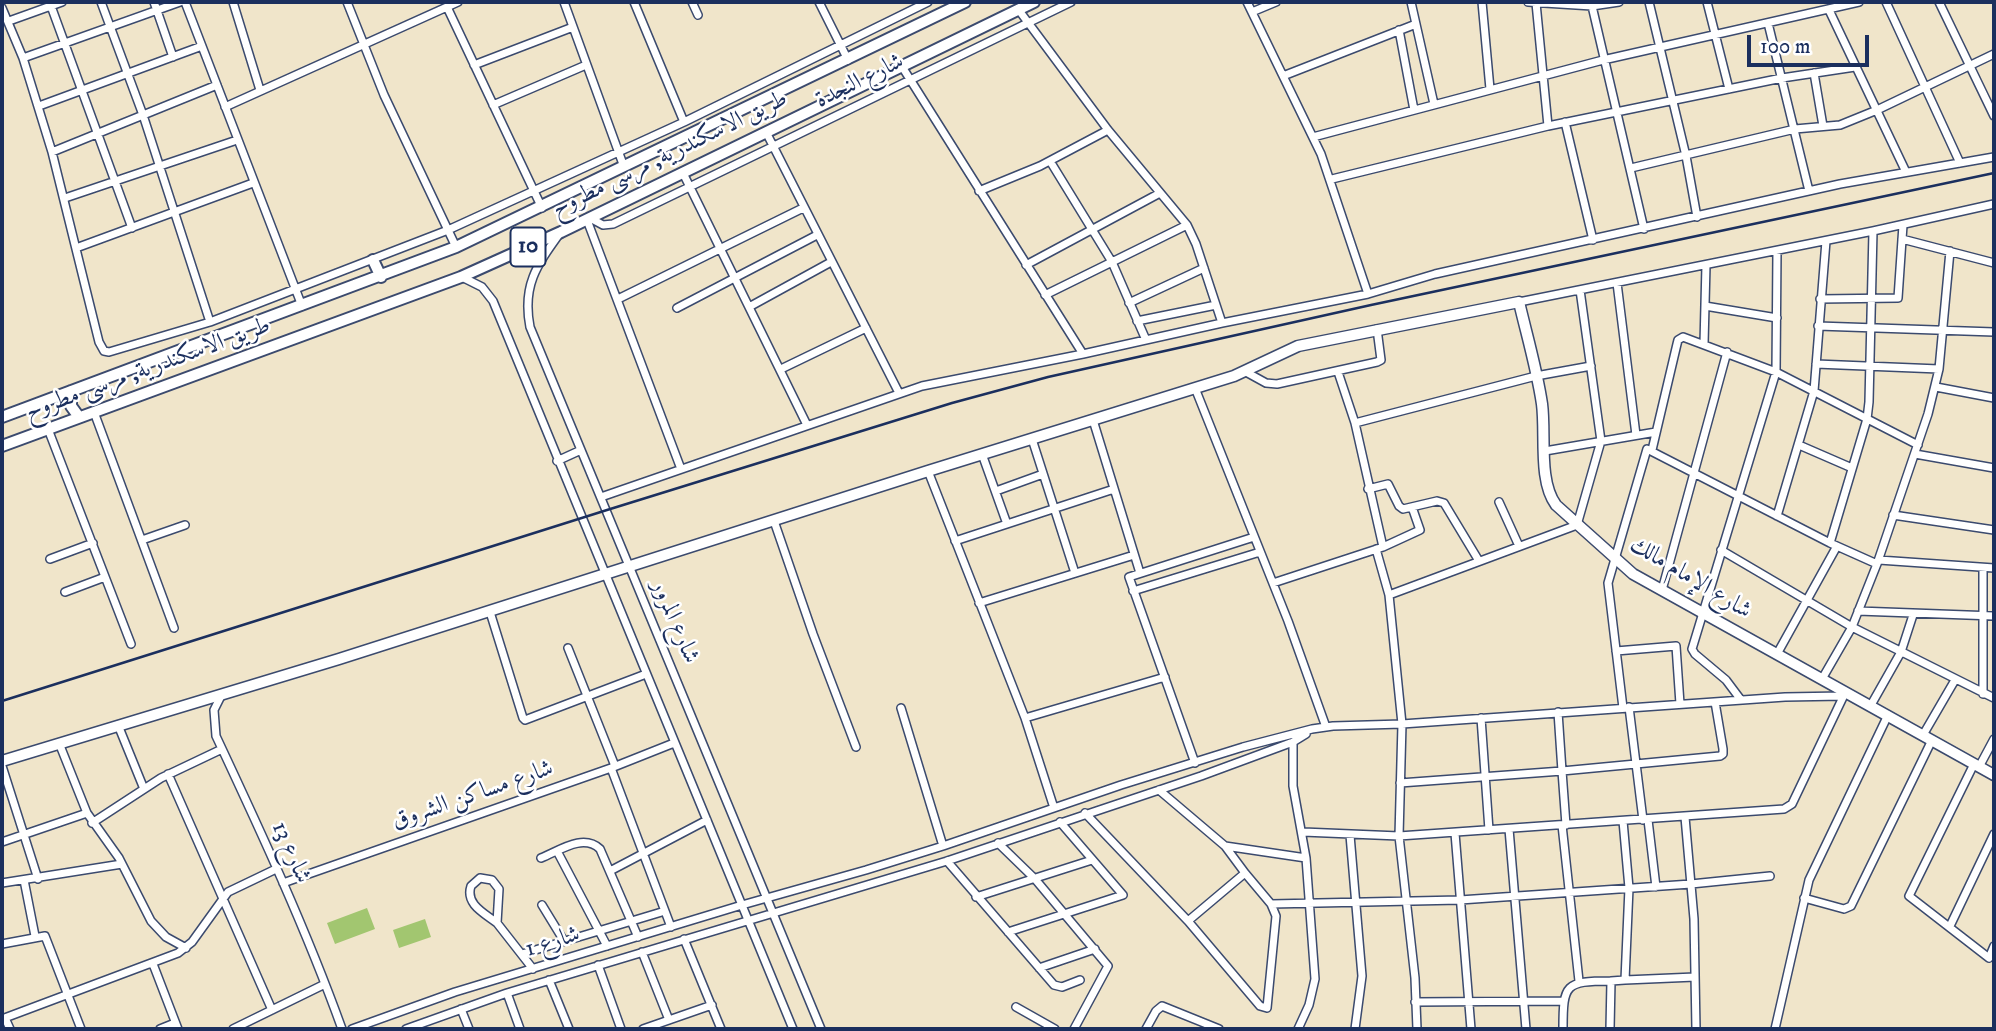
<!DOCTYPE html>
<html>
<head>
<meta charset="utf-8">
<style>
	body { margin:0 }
	#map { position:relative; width:1996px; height:1031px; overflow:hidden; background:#f0e5ca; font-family:"IM FELL DW Pica",serif }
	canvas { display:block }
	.frame { position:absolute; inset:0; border:4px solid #1b2f5e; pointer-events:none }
	.scale { position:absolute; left:1747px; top:35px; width:122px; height:32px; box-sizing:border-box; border:4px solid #1b2f5e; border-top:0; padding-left:9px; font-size:21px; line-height:24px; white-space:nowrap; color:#1b2f5e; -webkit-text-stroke:5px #fff; paint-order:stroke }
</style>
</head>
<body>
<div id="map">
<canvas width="1996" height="1031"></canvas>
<div class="frame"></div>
<div class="scale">100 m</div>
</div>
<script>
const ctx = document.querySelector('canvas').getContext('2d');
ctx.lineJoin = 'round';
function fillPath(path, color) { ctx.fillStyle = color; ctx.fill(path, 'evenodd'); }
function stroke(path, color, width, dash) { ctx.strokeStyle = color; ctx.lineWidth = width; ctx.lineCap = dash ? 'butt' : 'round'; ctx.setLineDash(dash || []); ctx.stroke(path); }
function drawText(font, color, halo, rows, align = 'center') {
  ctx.font = font + ' "IM FELL DW Pica",Amiri,serif'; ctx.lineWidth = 5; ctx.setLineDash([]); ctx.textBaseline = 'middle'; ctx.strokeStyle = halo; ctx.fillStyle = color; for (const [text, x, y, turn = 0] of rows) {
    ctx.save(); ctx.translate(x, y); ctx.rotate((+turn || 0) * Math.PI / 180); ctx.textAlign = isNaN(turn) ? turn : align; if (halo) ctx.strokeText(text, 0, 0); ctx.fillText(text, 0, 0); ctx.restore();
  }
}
fillPath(new Path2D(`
	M367 908 375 929 335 944 327 923Z
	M425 919 431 937 399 948 393 930Z`), '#a2c670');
const street = new Path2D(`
	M101 2 143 115 210 322
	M154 2 173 57
	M185 2 302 306
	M233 2 260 90
	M347 2 384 95 456 247
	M564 2 624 167
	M634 2 684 122
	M692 2 698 15
	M819 2 848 60
	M1247 2 1321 154 1368 294
	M1411 2 1434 104
	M1482 2 1490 89
	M1528 2 1592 6 1619 2
	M1649 2 1686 156 1697 217
	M1707 2 1729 89
	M1886 2 1960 163
	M1939 2 1994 116
	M1536 3 1548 126
	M51 6 132 228
	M1592 6 1644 229
	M447 7 542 208
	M2 8 23 58 52 152 99 342 104 351 109 352 210 322 448 230 684 122 928 2
	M1018 9 1108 130 1187 225 1196 244 1222 323
	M1829 10 1906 172
	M1252 12 1276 2
	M9 21 62 2
	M1768 23 1809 191
	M1399 30 1414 110
	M23 58 180 2
	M474 65 573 27
	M901 65 1083 354
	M1814 73 1823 126
	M1283 76 1416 24
	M493 105 586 65
	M39 106 202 46
	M225 107 458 2
	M1565 122 1593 240
	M766 132 899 393
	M1313 137 1603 60 1859 2
	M52 152 217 85
	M1050 161 1112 262 1146 340
	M1631 168 1795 129 1840 125 1877 110 1994 54
	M683 173 807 425
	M1332 179 1548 126 1782 78 1855 67
	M979 191 1040 166 1108 130
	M65 198 237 140
	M590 218 603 225 613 224 1071 2
	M587 220 681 469
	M560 233C537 265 522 285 530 327L821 1029
	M1902 239 1994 263
	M76 248 253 183
	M1026 265 1160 193
	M462 277 482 287 493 301 793 1029
	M1617 283 1636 435
	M1045 295 1187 225
	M618 299 803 208
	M1820 299 1898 298 1903 225
	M1519 302 1873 231 1994 204
	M1129 303 1204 268
	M1705 306 1777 318
	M749 307 831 262
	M677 308 817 235
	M1137 321 1216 305
	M1818 326 1994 332
	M1704 344 1706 265
	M1816 364 1939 369
	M781 369 866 328
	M1246 372 1266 383 1277 384 1377 362 1381 360 1377 329
	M1936 387 1994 398
	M1195 388 1288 621 1326 727
	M94 412 174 628
	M1093 420 1140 573
	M1355 423 1536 376 1591 366
	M48 429 131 644
	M1032 439 1075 573
	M1799 445 1852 468
	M1652 450 1677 344 1678 340 1683 337 1776 372 1918 445
	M1545 451 1656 432
	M982 454 1007 524
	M1915 454 1994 468
	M557 461 581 450
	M928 471 1025 718 1054 808
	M1368 489 1388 484 1399 506 1403 509 1437 501 1444 503 1479 561
	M996 491 1043 474
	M601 497 922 386 1083 354 1222 323 1368 294 1435 274 1840 184 1994 157
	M1499 502 1519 546
	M1893 515 1994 530
	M1777 516 1814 391 1826 241
	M774 521 813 634 856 747
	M142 540 185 525
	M955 541 1114 489
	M1830 543 1867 419 1869 402 1873 231
	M1383 547 1420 530 1412 507
	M1376 549 1389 595
	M1721 550 1852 627 1994 698
	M50 559 93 543
	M1879 560 1994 568
	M1983 568V694
	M1273 583 1383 547 1355 423 1338 372
	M1662 590 1727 352
	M1133 591 1260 552
	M65 592 105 577
	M979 603 1134 555
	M1858 611 1994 616
	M490 612 523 718 525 720 646 674
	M568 648 615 766
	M1616 651 1676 646 1680 704
	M1777 654 1837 546
	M1822 679 1852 627 1877 564 1928 414 1939 369 1950 251
	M222 694 214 710 216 736C261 832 306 929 342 1029
	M1741 700 1726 680 1695 654 1692 649 1776 372 1777 251
	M1871 705 1901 652 1913 615
	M1629 707 1643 820
	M901 708 943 846
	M1623 708 1608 583 1647 449 1830 543 1877 564
	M1558 712 1562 771 1720 756 1723 754V749L1715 702
	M1025 718 1165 677
	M1481 718 1489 830
	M118 725 144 789
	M1923 735 1955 680
	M1293 742V786L1306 858
	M59 743 87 813 119 858 151 921 166 937 186 948
	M1195 763 1129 577 1254 537
	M1974 764 1909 896 1989 958 1994 946
	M2 766 38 879
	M1979 767 1994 739
	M611 768 671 927
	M168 774 272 1010
	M1400 783 1562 771 1566 825
	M1159 790 1225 846 1306 858 1315 979 1309 1005 1298 1029
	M1085 813 1188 921 1260 1006 1267 1008 1276 916 1271 904 1245 873 1188 921
	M1685 817 1694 919 1696 1029
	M1648 820 1656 887
	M92 823 161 778 222 749
	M1562 825 1579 981
	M1509 829 1526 1029
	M1303 832 1399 836 1784 809 1792 804 1845 693
	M1455 833 1471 1029
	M1350 835 1362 976 1355 1029
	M2 842 87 813
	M998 843 1035 879 1108 966 1074 1029
	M1225 846 1245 873
	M557 851 607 946
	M541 858C559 851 583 833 600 849L638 937
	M947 861 1054 985 1062 987 1080 980
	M610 871 707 820
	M480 878 492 880 499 889 497 923C484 913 465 904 471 886Z
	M24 880 35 936
	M2 883 122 864
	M283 883 611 768 674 743
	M976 897 1092 860
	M1804 898 1844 909 1851 906 1932 740
	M1271 904 1460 900 1691 884 1770 876
	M542 905 564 941
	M497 923 533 969
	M1950 926 1994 834
	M1008 932 1123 895 1060 822
	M684 939 721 1029
	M2 944 45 936 81 1029
	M642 952 669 1020
	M522 954 665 911
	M153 964 178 1029
	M598 965 621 1029
	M1039 968 1095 949
	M549 980 569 1029
	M1625 980 1695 977
	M507 993 520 1029
	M1415 1002 1563 1001
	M1016 1007 1055 1029
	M461 1009 469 1029
	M5 1018 10 1029
	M2 1019 178 953 192 942 228 892 276 869
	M160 1029 175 1023
	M233 1029 325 984
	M352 1029 455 992 742 905 866 870 943 846 1121 785 1243 747 1312 729 1333 726 1402 724 1785 697 1843 696
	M406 1029 507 993 947 861 1201 776 1293 742 1306 734
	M643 1029 712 1005
	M1146 1029 1156 1011 1162 1006 1219 1029
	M1417 1029 1415 978 1399 836 1402 724 1389 595 1577 525 1601 441 1580 290
	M1563 1029C1563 984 1565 981 1611 981
	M1610 1029 1611 981 1625 980 1629 888 1623 821
	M1775 1029 1809 880 1888 715`);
const secondary = new Path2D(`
	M2 761 339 659 928 471 1234 376 1298 346 1519 302C1527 336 1537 370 1542 404 1546 434 1538 481 1556 505L1633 574 1994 775`);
const primary = new Path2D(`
	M373 260 381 277
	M71 391V406L79 417
	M2 417 456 247 965 2
	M2 446 461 277 561 232 1034 2`);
stroke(street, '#3b4a6e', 10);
stroke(secondary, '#3b4a6e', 13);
stroke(primary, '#3b4a6e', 14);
stroke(street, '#fff', 7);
stroke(secondary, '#fff', 10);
stroke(primary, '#fff', 10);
stroke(new Path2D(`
	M2 701 607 510 952 403 1048 377 1371 305 1994 173`), '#1b2f5e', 2.5);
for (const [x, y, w] of [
	[528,247,35]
]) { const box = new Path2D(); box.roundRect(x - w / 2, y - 19.5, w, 39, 5); ctx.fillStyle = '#fff'; ctx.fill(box); stroke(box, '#1b2f5e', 2); }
drawText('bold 23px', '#1b2f5e', null, [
	["10",528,247]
]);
drawText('24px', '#1b2f5e', '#fff', [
	["شارع النجدة",860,82,-26],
	["طريق الاسكندرية, مرسى مطروح",670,155,-26],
	["طريق الاسكندرية, مرسى مطروح",148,370,-20],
	["شارع الإمام مالك",1690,579,31],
	["شارع المرور",674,622,67],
	["شارع مساكن الشروق",473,796,-19],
	["شارع 13",290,853,66],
	["شارع 1",553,943,-17]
]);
</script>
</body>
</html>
